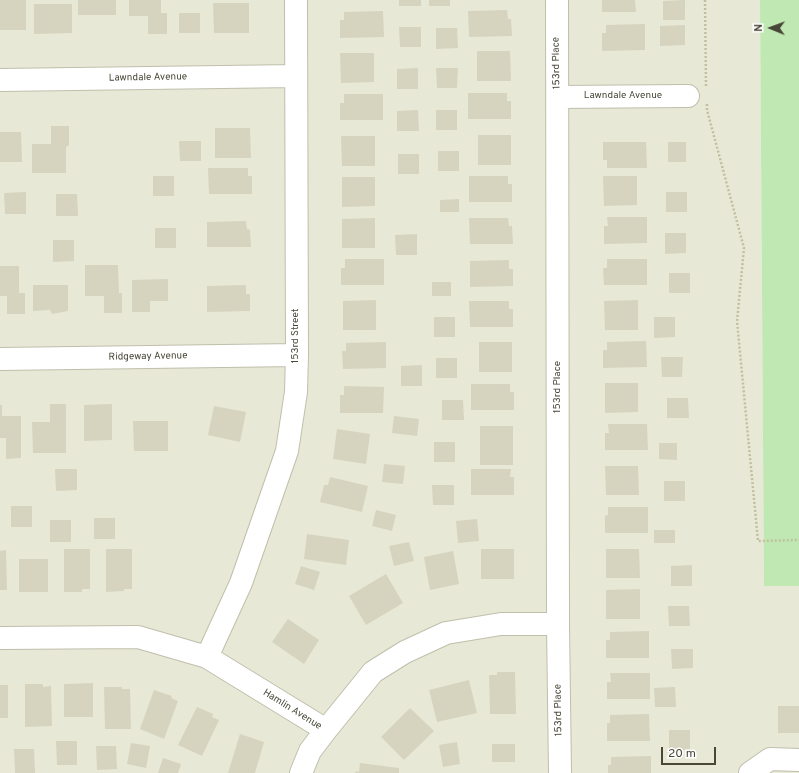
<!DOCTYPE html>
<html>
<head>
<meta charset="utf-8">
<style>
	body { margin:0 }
	#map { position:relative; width:799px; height:773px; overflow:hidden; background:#f4f4e9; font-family:Overpass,sans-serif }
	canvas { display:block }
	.north { position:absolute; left:751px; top:8px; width:40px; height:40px; -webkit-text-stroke:3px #fff; paint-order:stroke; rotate:271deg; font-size:11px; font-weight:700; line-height:16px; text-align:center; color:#484738 }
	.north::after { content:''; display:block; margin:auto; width:14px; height:18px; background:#484738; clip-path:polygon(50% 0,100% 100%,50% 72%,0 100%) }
	.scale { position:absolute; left:661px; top:747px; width:55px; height:18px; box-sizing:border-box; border:2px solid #484738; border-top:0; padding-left:5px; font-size:12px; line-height:14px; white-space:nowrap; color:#484738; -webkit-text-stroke:3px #fff; paint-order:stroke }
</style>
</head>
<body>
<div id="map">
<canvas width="799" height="773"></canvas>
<div class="north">N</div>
<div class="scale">20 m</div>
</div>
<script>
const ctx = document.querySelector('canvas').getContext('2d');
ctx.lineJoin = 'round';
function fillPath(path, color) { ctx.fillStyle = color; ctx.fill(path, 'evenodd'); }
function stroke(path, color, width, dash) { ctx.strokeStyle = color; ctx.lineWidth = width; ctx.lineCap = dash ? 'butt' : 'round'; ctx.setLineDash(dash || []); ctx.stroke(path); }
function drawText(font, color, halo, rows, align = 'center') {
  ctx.font = font + ' Overpass,sans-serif'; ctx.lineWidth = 4; ctx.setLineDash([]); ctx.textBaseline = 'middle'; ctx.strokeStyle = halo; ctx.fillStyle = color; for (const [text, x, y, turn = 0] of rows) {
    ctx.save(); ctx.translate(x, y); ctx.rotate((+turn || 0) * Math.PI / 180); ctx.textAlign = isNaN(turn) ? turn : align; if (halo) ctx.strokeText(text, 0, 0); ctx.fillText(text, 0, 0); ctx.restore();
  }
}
fillPath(new Path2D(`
	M0 0H760L764 586H799V773H0Z`), '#e8e8d7');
fillPath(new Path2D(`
	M760 0H799V586H764Z`), '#c0e8b3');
fillPath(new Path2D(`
	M0 0H26V30H0Z
	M78 0H116V15H78Z
	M129 0H161V13H167V34H148V16H129Z
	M399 0H421V6H399Z
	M429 0H450V6H429Z
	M602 0H635L636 12H602Z
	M685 0V20H663V1Z
	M213 3H249V33H214Z
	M34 4H72V33L34 34Z
	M507 10 508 19H511L512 36 469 37 468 11Z
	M383 11 384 37 340 38V20H344V12Z
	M179 13H200V33H179Z
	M645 24V50L602 51V33H606V25Z
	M685 25V45L660 46V26Z
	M399 27H421V47H400Z
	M436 28H457L458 48 436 49Z
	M477 51H510L511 81H477Z
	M340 53H374V82L341 83Z
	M418 68V89H397V69Z
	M436 68H458L457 88H437Z
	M468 93H507V101H511V119H468Z
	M344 94H383V120H340V103H344Z
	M418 110 419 131H397V111Z
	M436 110H457V130H436Z
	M51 126H69V145L66 147V173H32V144H51Z
	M215 128H250L251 158H215Z
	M0 132H21L22 162H0Z
	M478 135H511V165H478Z
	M341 136H375V166H342Z
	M179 141H201V161H180Z
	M603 142H646L647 168H607V160H603Z
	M668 142H686V162H668Z
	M438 151H459V171H438Z
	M398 154H419V174H398Z
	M208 168H248V176H252V194H209Z
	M153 176H174V196H153Z
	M469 176H508V184H512V202H469Z
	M603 176H637V205L604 206Z
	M342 177H375V206L342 207Z
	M26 192V214H5L4 193Z
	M666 192H687V212H666Z
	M56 194H77L78 216H56Z
	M459 199V212H440V200Z
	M607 217H647V243L604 244V226H608Z
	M375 218V248H342V219Z
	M469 218H508L509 226H512L513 244H470Z
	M246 221 247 229 250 230 251 247H207V222Z
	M155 228H176V248H155Z
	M665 233H686V253L665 254Z
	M417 234V255H396L395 235Z
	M53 240H74V261L53 262Z
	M345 259H384V285H341V268H345Z
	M607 259H647V285H604L603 268H607Z
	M509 260V269H513V286L470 287V261Z
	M85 265H118L119 293H122V313H104V296H85Z
	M0 266H19V293H25V314H7V296H0Z
	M669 273H690V293H669Z
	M168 279V301H150V312H132V280Z
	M432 282H451V296H432Z
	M33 285H68V311L52 314 50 310 33 311Z
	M246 285V294H250V311L207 312V286Z
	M376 300V330H343V301Z
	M638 300V330H605L604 301Z
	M469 301H509V309H513V327H470Z
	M434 317H455V337H434Z
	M654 317H675V337L654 338Z
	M646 341 647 367 603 368V350H607V342Z
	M386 342V368L343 369 342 351H346V343Z
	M479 342H512V372H479Z
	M661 357H683L682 377H662Z
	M436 358H457V378H436Z
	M422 365V386H401V366Z
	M605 383H638V412L605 413Z
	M471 384H510V392H514V410H471Z
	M344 386 384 387 383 413H340V395H344Z
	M667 398H688L689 418H667Z
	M442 400H463L464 420H442Z
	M50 404H66V453H33L32 422H50Z
	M112 404V440L84 441V405Z
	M0 405H2V416H21V458L6 459V438H0Z
	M214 406 246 412 240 442 208 435Z
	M394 416 419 419 417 436 392 433Z
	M133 421H168V451H134Z
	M608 424H647L648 450H605V433H609Z
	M480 426H513V465H480Z
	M337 429 370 434 366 464 333 459Z
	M434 442H455V462H434Z
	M659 443H677V460L659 459Z
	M384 464 405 466 403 484 382 482Z
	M605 466H638L639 495H606Z
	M55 469H77V490L56 491Z
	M471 469H511L510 477H514V495H471Z
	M330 477 368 486 362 512 320 502 324 485H328Z
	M664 481H685V501H664Z
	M432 485H454V505H433Z
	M11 506H32V527H11Z
	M608 507H648V533H605V516L608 515Z
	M376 510 396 515 392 531 372 526Z
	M94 518H115V539H94Z
	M477 519 479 541 458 543 456 521Z
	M50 520H71V542H50Z
	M654 530H675V543H654Z
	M307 534 349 540 346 565 304 559Z
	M409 542 414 561 394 566 389 546Z
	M64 549H90V589H82V592H64Z
	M106 549H132V589H124V591L106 592Z
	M481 549H514V579H481Z
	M606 549H639L640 578H606Z
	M6 550 7 590H0V551Z
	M453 551 459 584 430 590 424 557Z
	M19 559H48V592H19Z
	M692 565V586H671V566Z
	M301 566 320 572 314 590 295 584Z
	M386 574 403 603 366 625 349 596Z
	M640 589V619H606V590Z
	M668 606H689L690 626H669Z
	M288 619 319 640 304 664 272 642Z
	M649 631V658H606V640H610V632Z
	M671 649H693V668L672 669Z
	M497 672H515L516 714H490L489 675H497Z
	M610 673H650V699H607V682H611Z
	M469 680 477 713 437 722 429 690Z
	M93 683V717H64V684Z
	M25 684H43V687L51 686 52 726 25 727Z
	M0 685H8V718H0Z
	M104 687H122V689H130L131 729H105Z
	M675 687 676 707H655L654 688Z
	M154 690 172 696 171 698 178 701 164 739 140 729Z
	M778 706H799V733H778Z
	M197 707 213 714 212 717 219 720 202 756 178 745Z
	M410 708 434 731 404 760 381 737Z
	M649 714 650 741H607V723H610V715Z
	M669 730H690V750H669Z
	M240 734 264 742 255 773H228Z
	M56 741H77V765H57Z
	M457 742 460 764 443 767 439 745Z
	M131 743 150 746 146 768 127 764Z
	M492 744H515V762H492Z
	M96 746H116L117 769 97 770Z
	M14 749H34L35 773H15Z
	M651 756V773H608V765H611V757Z
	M163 758 181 764 178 773H158Z
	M360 763 399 768V773H355L356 771 359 772Z`), '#d6d4bf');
const minor = new Path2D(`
	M557 0 558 624 560 773
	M0 80 296 76
	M558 97 688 96
	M0 359 297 355
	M0 638 138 637 207 657 326 730
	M207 657 241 583 287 451 296 392 297 355 296 0
	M301 773 310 751 326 730 373 672 405 652 446 633 501 624H558
	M750 773 770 759 799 760`);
stroke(minor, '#c0bfac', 24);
stroke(new Path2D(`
	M705 0 706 87
	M707 104V110L744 248 737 321 758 541 799 540`), '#c1c09d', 2.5, [2, 2]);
stroke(minor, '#fff', 22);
drawText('10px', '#484738', '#fff', [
	["153rd Place",557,63,-91],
	["Lawndale Avenue",148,78,-1],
	["Lawndale Avenue",623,96],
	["153rd Street",296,336,-90],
	["Ridgeway Avenue",148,357,-1],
	["153rd Place",558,387,-90],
	["Hamlin Avenue",292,710,32],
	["153rd Place",559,710,-91]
]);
</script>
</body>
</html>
